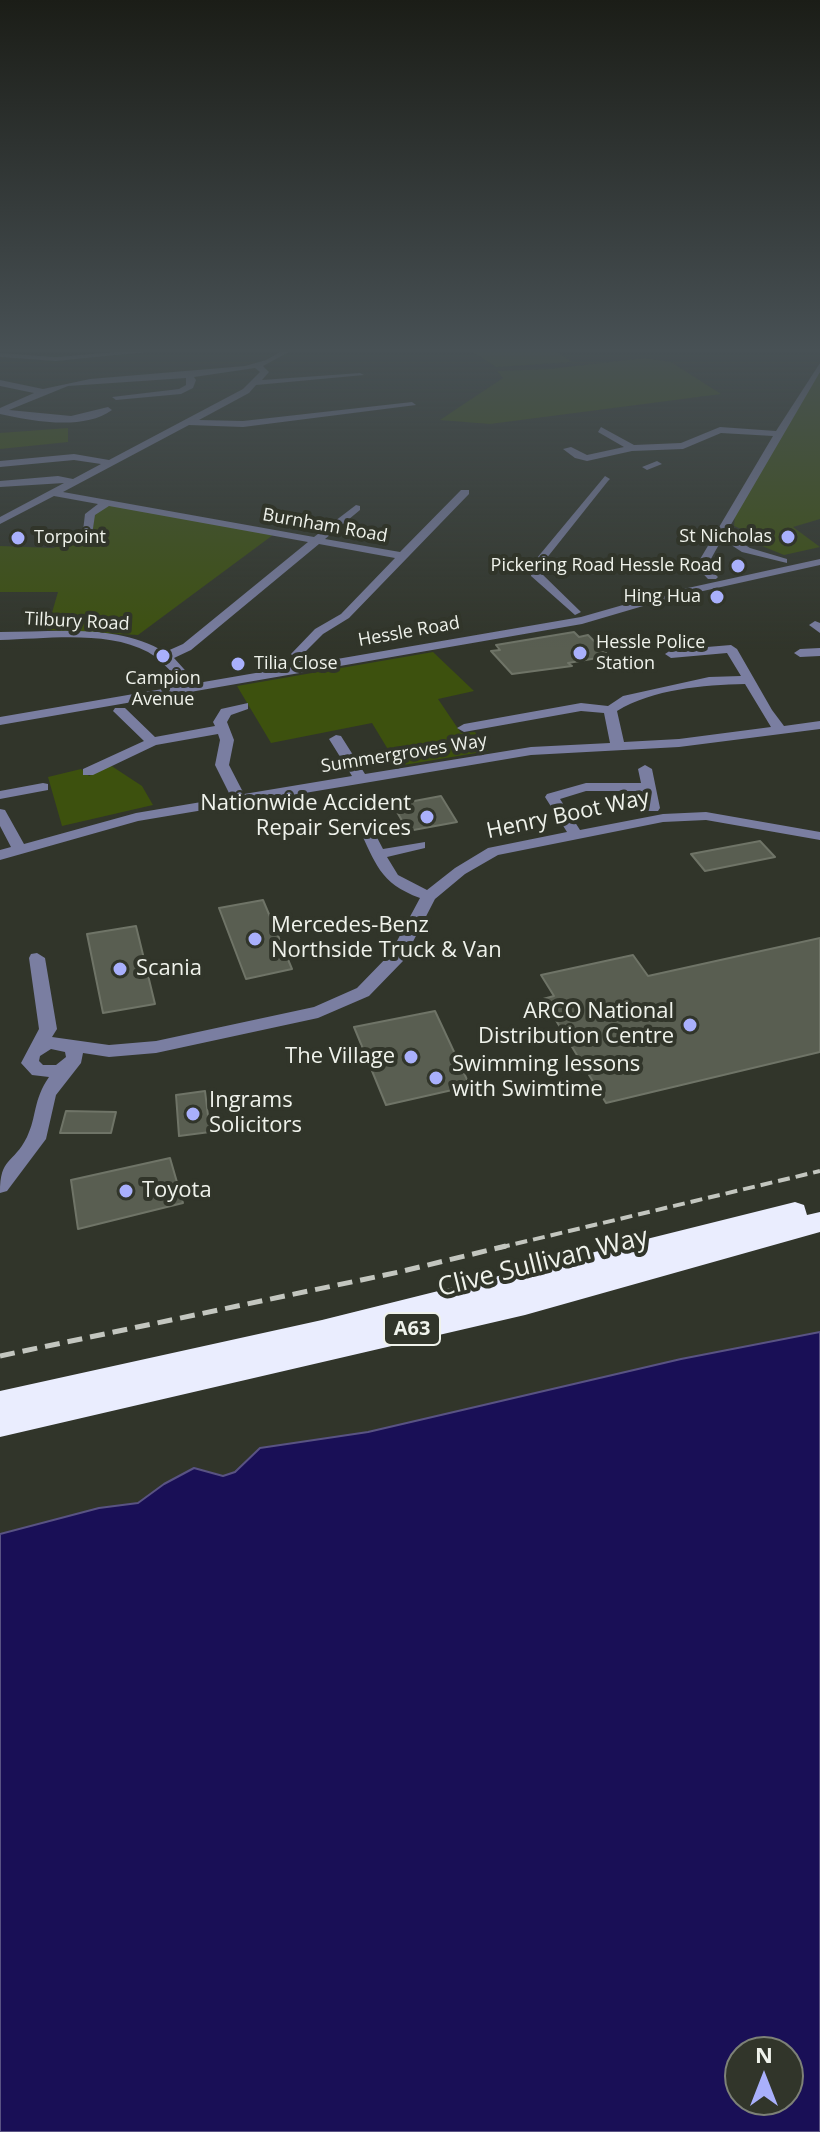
<!DOCTYPE html>
<html>
<head>
<meta charset="utf-8">
<style>
	body { margin:0 }
	#map { position:relative; width:820px; height:2132px; overflow:hidden; background:#31352a; font-family:"Open Sans",sans-serif }
	canvas { display:block }
	.north { position:absolute; left:724px; top:2036px; width:80px; height:80px; box-sizing:border-box; background:#31352a; border:2px solid #7d8177; border-radius:50%; rotate:0deg; font-size:22px; font-weight:700; line-height:32px; text-align:center; color:#eff2eb }
	.north::after { content:''; display:block; margin:auto; width:28px; height:36px; background:#a9b0fc; clip-path:polygon(50% 0,100% 100%,50% 72%,0 100%) }
</style>
</head>
<body>
<div id="map">
<canvas width="820" height="2132"></canvas>
<div class="north">N</div>
</div>
<script>
const ctx = document.querySelector('canvas').getContext('2d');
ctx.lineJoin = 'round';
function fillPath(path, color) { ctx.fillStyle = color; ctx.fill(path, 'evenodd'); }
function stroke(path, color, width, dash) { ctx.strokeStyle = color; ctx.lineWidth = width; ctx.lineCap = dash ? 'butt' : 'round'; ctx.setLineDash(dash || []); ctx.stroke(path); }
function drawText(font, color, halo, rows, align = 'center') {
  ctx.font = font + ' "Open Sans",sans-serif'; ctx.lineWidth = 8; ctx.setLineDash([]); ctx.textBaseline = 'middle'; ctx.strokeStyle = halo; ctx.fillStyle = color; for (const [text, x, y, turn = 0] of rows) {
    ctx.save(); ctx.translate(x, y); ctx.rotate((+turn || 0) * Math.PI / 180); ctx.textAlign = isNaN(turn) ? turn : align; if (halo) ctx.strokeText(text, 0, 0); ctx.fillText(text, 0, 0); ctx.restore();
  }
}
fillPath(new Path2D(`
	M473 352H557L572 362 496 367Z
	M645 358 671 362 721 394 490 424 440 420 503 378 497 371 550 369Z
	M820 368V519L793 527 820 547 784 555 740 537 746 531 734 526 735 516Z
	M68 428V442L0 449V433Z
	M113 502 277 532 138 635 47 630 58 592H0V546L53 548 92 533 95 513Z
	M433 652 474 691 438 699 461 733 475 732 488 751 398 766 372 723 271 743 237 686Z
	M110 765 142 786 153 805 62 826 48 777 81 769 89 776Z`), '#3d510e');
const water = new Path2D(`
	M820 1332V2132H0V1534L99 1508 138 1503 164 1484 194 1468 223 1476 235 1472 260 1448 368 1432 681 1359ZM740 2052H788V2100H740Z`);
fillPath(water, '#190f56');
stroke(water, '#595383', 2);
const building = new Path2D(`
	M574 632 579 637 588 635 609 656 568 663 572 666 512 674 491 651 500 650 496 645Z
	M441 796 457 822 408 831 393 805Z
	M760 841 775 857 705 871 691 854Z
	M263 900 292 969 246 979 219 908Z
	M136 926 155 1004 103 1013 87 934Z
	M820 938V1052L606 1103 543 999 554 996 541 975 633 955 648 976Z
	M435 1011 470 1086 386 1105 354 1027Z
	M205 1091 210 1132 179 1136 176 1095Z
	M66 1111 116 1112 111 1133H60Z
	M170 1158 183 1203 78 1229 71 1180Z`);
fillPath(building, '#595e51');
stroke(building, '#6f7467', 2);
fillPath(new Path2D(`
	M116 352H147L56 361 0 357V353L56 357Z
	M280 352H289L263 366 269 372 262 380 360 373 364 375 256 385 249 393 199 420 243 421 412 402 416 405 243 427 189 425 63 492 314 537 356 505 360 506V510L325 539 400 552 461 490H469V494L349 618 323 634 304 653 309 659 307 662H299L291 654 315 629 341 614 395 558 319 544 191 650 174 658 193 679 187 683C173 677 163 660 148 652 106 630 47 639 0 640V632C54 632 117 623 165 652L183 644 308 542 109 506 95 515 92 535 77 540 72 537 83 531 85 514 98 504 54 496 0 524V517L64 483 0 487V481L58 476 73 479 101 464 74 460 0 467V461L74 454 109 460 243 389 260 372 255 368 194 377 196 380 193 388 181 394 116 400 112 397 179 389 186 385V378L68 386 9 410 71 416 108 407 112 410C83 431 33 421 0 414V408L34 393 0 386V380L43 389 90 379 245 366 266 360Z
	M820 363V372L726 533 750 548 787 559V563L742 552 722 539 707 566 718 577 716 579H708L696 566 773 436 721 433 683 449 632 451 587 461 575 458 563 449 571 447 587 455 624 447 598 432 601 427 634 445 681 443 720 427 776 431Z
	M657 461 662 464 647 470 642 467Z
	M605 476 610 479 608 481 542 564 541 573 581 612 575 615 531 576 532 564Z
	M820 559V565L667 599 582 624 0 725V717L581 617 665 593Z
	M815 621 820 623V633L809 625Z
	M731 645 737 649 772 710 784 726 820 721V729L679 747 531 755 138 821 0 860V850L11 847 0 826V809L5 810 24 844 136 813 231 797 215 765 220 740 218 734 156 745 93 775H83V769L144 741 113 711 115 708H125L155 737 215 726 213 722 221 709 248 703V709L231 715 227 722 234 740 229 765 244 794 352 776 329 739 336 735 341 736 365 774 531 747 610 743 604 713 581 711 464 732 457 728 464 724 581 703 608 706 623 696 709 677 741 676 727 653 671 658 665 654 671 650ZM745 684 771 727 679 739 624 742 617 711C653 689 703 685 745 684Z
	M820 648V656L800 657 794 653 800 649Z
	M645 765 652 769 660 808 658 811H648L642 791H586L560 799 580 830 663 814 706 812 820 832V840L706 820 663 822 498 855 465 874 435 899 403 961 369 996 318 1018 156 1053 109 1057 83 1053 81 1063 56 1095 46 1139 7 1191 0 1193C0 1156 13 1165 27 1137 37 1116 33 1100 49 1077L32 1075 21 1063 39 1029 29 958 31 954 37 953 45 958 57 1029 52 1037 109 1045 156 1041 314 1007 357 988 390 954 420 898C379 883 376 863 358 827L360 824H370L383 849 425 842V848L387 857 398 875 427 890 455 868 488 848 567 832 545 797 547 794 586 783H641L638 769ZM51 1049 65 1052 66 1057 56 1065H43L39 1061 40 1056Z
	M43 783 48 784V790L0 799V791Z`), '#7a7ea1');
fillPath(new Path2D(`
	M795 1202 804 1205 807 1215 820 1212V1232L525 1315 0 1437V1391L322 1320Z`), '#eaedfe');
stroke(new Path2D(`
	M498 1248 820 1171`), '#c3c6bf', 4, [12, 6]);
stroke(new Path2D(`
	M0 1356 399 1272 506 1246`), '#c3c6bf', 5, [15, 8]);
const sky = ctx.createLinearGradient(0, 0, 0, 650);
sky.addColorStop(0, '#1b1d17');
sky.addColorStop(0.54, '#485155');
sky.addColorStop(1, '#48515500');
ctx.fillStyle = sky;
ctx.fillRect(0, 0, 820, 650);
for (const [x, y, r, color] of [
	[788,537,8,"#a9b0fc"],
	[18,538,8,"#a9b0fc"],
	[738,566,8,"#a9b0fc"],
	[717,597,8,"#a9b0fc"],
	[580,653,8,"#a9b0fc"],
	[163,656,8,"#a9b0fc"],
	[238,664,8,"#a9b0fc"],
	[427,817,8,"#a9b0fc"],
	[255,939,8,"#a9b0fc"],
	[120,969,8,"#a9b0fc"],
	[690,1025,8,"#a9b0fc"],
	[411,1057,8,"#a9b0fc"],
	[436,1078,8,"#a9b0fc"],
	[193,1114,8,"#a9b0fc"],
	[126,1191,8,"#a9b0fc"]
]) { const dot = new Path2D(); dot.arc(x, y, r, 0, 2 * Math.PI); ctx.fillStyle = color; ctx.fill(dot); stroke(dot, '#31352a', 3); }
drawText('18px', '#eff2eb', '#31352a', [
	["Burnham Road",325,526,10],
	["Tilbury Road",77,622,3],
	["Hessle Road",409,632,-10],
	["Summergroves Way",404,754,-9]
]);
drawText('18px', '#eff2eb', '#31352a', [
	["St Nicholas",772,537],
	["Torpoint",34,538,"left"],
	["Pickering Road Hessle Road",722,566],
	["Hing Hua",701,597],
	["Hessle Police",596,643,"left"],
	["Station",596,664,"left"],
	["Tilia Close",254,664,"left"],
	["Campion",163,679,"center"],
	["Avenue",163,700,"center"]
], 'right');
for (const [x, y, w] of [
	[412,1329,56]
]) { const box = new Path2D(); box.roundRect(x - w / 2, y - 16, w, 32, 6); ctx.fillStyle = '#31352a'; ctx.fill(box); stroke(box, '#eff2eb', 2); }
drawText('bold 20px', '#eff2eb', null, [
	["A63",412,1329]
]);
drawText('22px', '#eff2eb', '#31352a', [
	["Nationwide Accident",411,804,"right"],
	["Repair Services",411,829,"right"],
	["Mercedes-Benz",271,926],
	["Northside Truck & Van",271,951],
	["Scania",136,969],
	["ARCO National",674,1012,"right"],
	["Distribution Centre",674,1037,"right"],
	["The Village",395,1057,"right"],
	["Swimming lessons",452,1065],
	["with Swimtime",452,1090],
	["Ingrams",209,1101],
	["Solicitors",209,1126],
	["Toyota",142,1191]
], 'left');
drawText('22px', '#eff2eb', '#31352a', [
	["Henry Boot Way",568,815,-12]
]);
drawText('26px', '#eff2eb', '#31352a', [
	["Clive Sullivan Way",543,1263,-14]
]);
</script>
</body>
</html>
